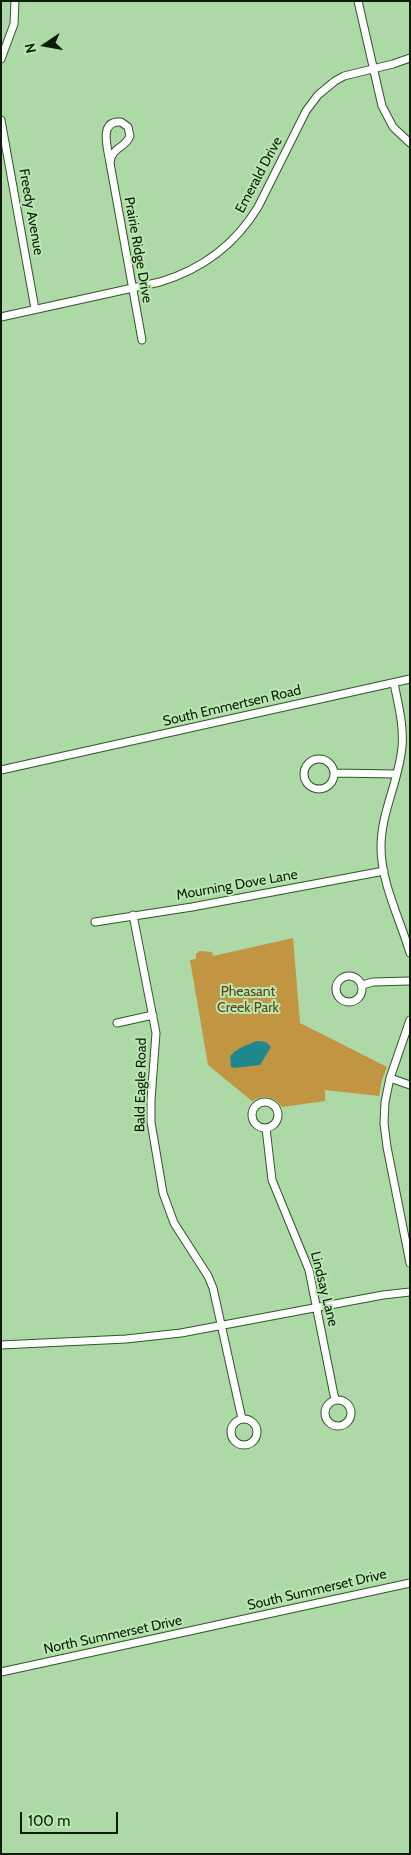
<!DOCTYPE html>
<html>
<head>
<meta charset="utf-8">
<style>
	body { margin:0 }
	#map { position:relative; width:411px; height:1855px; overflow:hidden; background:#acd9a5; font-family:Cabin,sans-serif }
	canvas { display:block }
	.frame { position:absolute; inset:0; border:2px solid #0d1d0a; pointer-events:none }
	.north { position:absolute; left:20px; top:20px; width:50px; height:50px; -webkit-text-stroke:4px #b9e6b1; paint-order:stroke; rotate:258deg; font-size:14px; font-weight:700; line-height:20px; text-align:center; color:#0d1d0a }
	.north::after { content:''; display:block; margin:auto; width:18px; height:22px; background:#0d1d0a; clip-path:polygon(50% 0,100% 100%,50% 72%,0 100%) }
	.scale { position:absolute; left:20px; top:1812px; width:98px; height:22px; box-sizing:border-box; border:2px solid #0d1d0a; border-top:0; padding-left:6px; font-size:15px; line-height:18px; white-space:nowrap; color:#0d1d0a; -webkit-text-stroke:4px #b9e6b1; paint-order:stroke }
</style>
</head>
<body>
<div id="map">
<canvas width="411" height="1855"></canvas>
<div class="frame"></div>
<div class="north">N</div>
<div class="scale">100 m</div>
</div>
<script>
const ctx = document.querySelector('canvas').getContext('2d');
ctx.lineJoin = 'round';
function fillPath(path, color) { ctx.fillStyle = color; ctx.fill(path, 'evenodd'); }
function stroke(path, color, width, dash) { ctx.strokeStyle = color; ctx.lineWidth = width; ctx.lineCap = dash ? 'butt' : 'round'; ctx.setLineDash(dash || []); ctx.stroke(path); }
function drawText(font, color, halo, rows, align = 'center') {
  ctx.font = font + ' Cabin,sans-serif'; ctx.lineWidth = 4; ctx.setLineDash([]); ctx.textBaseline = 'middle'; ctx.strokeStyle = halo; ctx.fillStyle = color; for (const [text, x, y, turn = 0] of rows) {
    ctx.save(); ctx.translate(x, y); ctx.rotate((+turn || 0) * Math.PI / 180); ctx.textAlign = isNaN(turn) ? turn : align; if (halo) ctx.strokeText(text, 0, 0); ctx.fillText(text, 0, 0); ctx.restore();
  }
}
fillPath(new Path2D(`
	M293 938 300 1023 387 1067 382 1080 379 1096 325 1090V1101L282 1107C273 1095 264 1094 252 1101L208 1065 190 960 196 959V954L199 951 212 952 213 956Z`), '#c19542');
fillPath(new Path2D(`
	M257 1041 266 1042 271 1047 260 1065 234 1068 231 1067 230 1056C238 1048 246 1045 257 1041Z`), '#1f888e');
const minor = new Path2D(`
	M358 1 382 106 393 127 410 143
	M1 59 14 24 15 1
	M1 120 35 309
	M121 122 128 127 130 136C125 149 112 146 110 163 108 149 98 120 121 122Z
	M110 163 142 340
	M1 317 160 282C203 269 235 245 258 207L306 111 318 95 335 81 344 76 393 64 410 58
	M394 683C398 704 404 725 402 747 399 781 381 812 381 847 381 883 400 919 410 953
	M304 774a15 15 0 1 1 30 0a15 15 0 1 1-30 0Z
	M1 770 410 679
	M334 773 396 774
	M133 915 156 1033 151 1100V1122L163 1193 174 1223 208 1276 213 1288 242 1419
	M95 922 192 907 384 871
	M336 989a13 13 0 1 1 26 0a13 13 0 1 1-26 0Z
	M362 985 373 982 410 981
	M410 1020 390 1078 385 1102 384 1123 387 1147 410 1263
	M117 1023 153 1015
	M390 1078 410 1085
	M252 1115a13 13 0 1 1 26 0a13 13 0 1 1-26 0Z
	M266 1128 272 1180 309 1270 334 1395 336 1400
	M1 1345 126 1339 181 1333 383 1295 410 1292
	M325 1413a13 13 0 1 1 26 0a13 13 0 1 1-26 0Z
	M231 1432a13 13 0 1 1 26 0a13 13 0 1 1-26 0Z
	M1 1672 410 1583`);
stroke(minor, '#2f5729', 9);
stroke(minor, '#fff', 7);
drawText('14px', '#0d1d0a', '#b9e6b1', [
	["Emerald Drive",259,175,-62],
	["Freedy Avenue",31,212,80],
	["Prairie Ridge Drive",138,250,80],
	["South Emmertsen Road",232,706,-13],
	["Mourning Dove Lane",237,885,-10],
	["Bald Eagle Road",141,1085,-89],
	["Lindsay Lane",324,1289,76],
	["South Summerset Drive",317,1590,-13],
	["North Summerset Drive",113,1635,-12]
]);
drawText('14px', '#5c4413', '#b9e6b1', [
	["Pheasant",248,992],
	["Creek Park",248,1008]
]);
</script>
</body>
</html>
